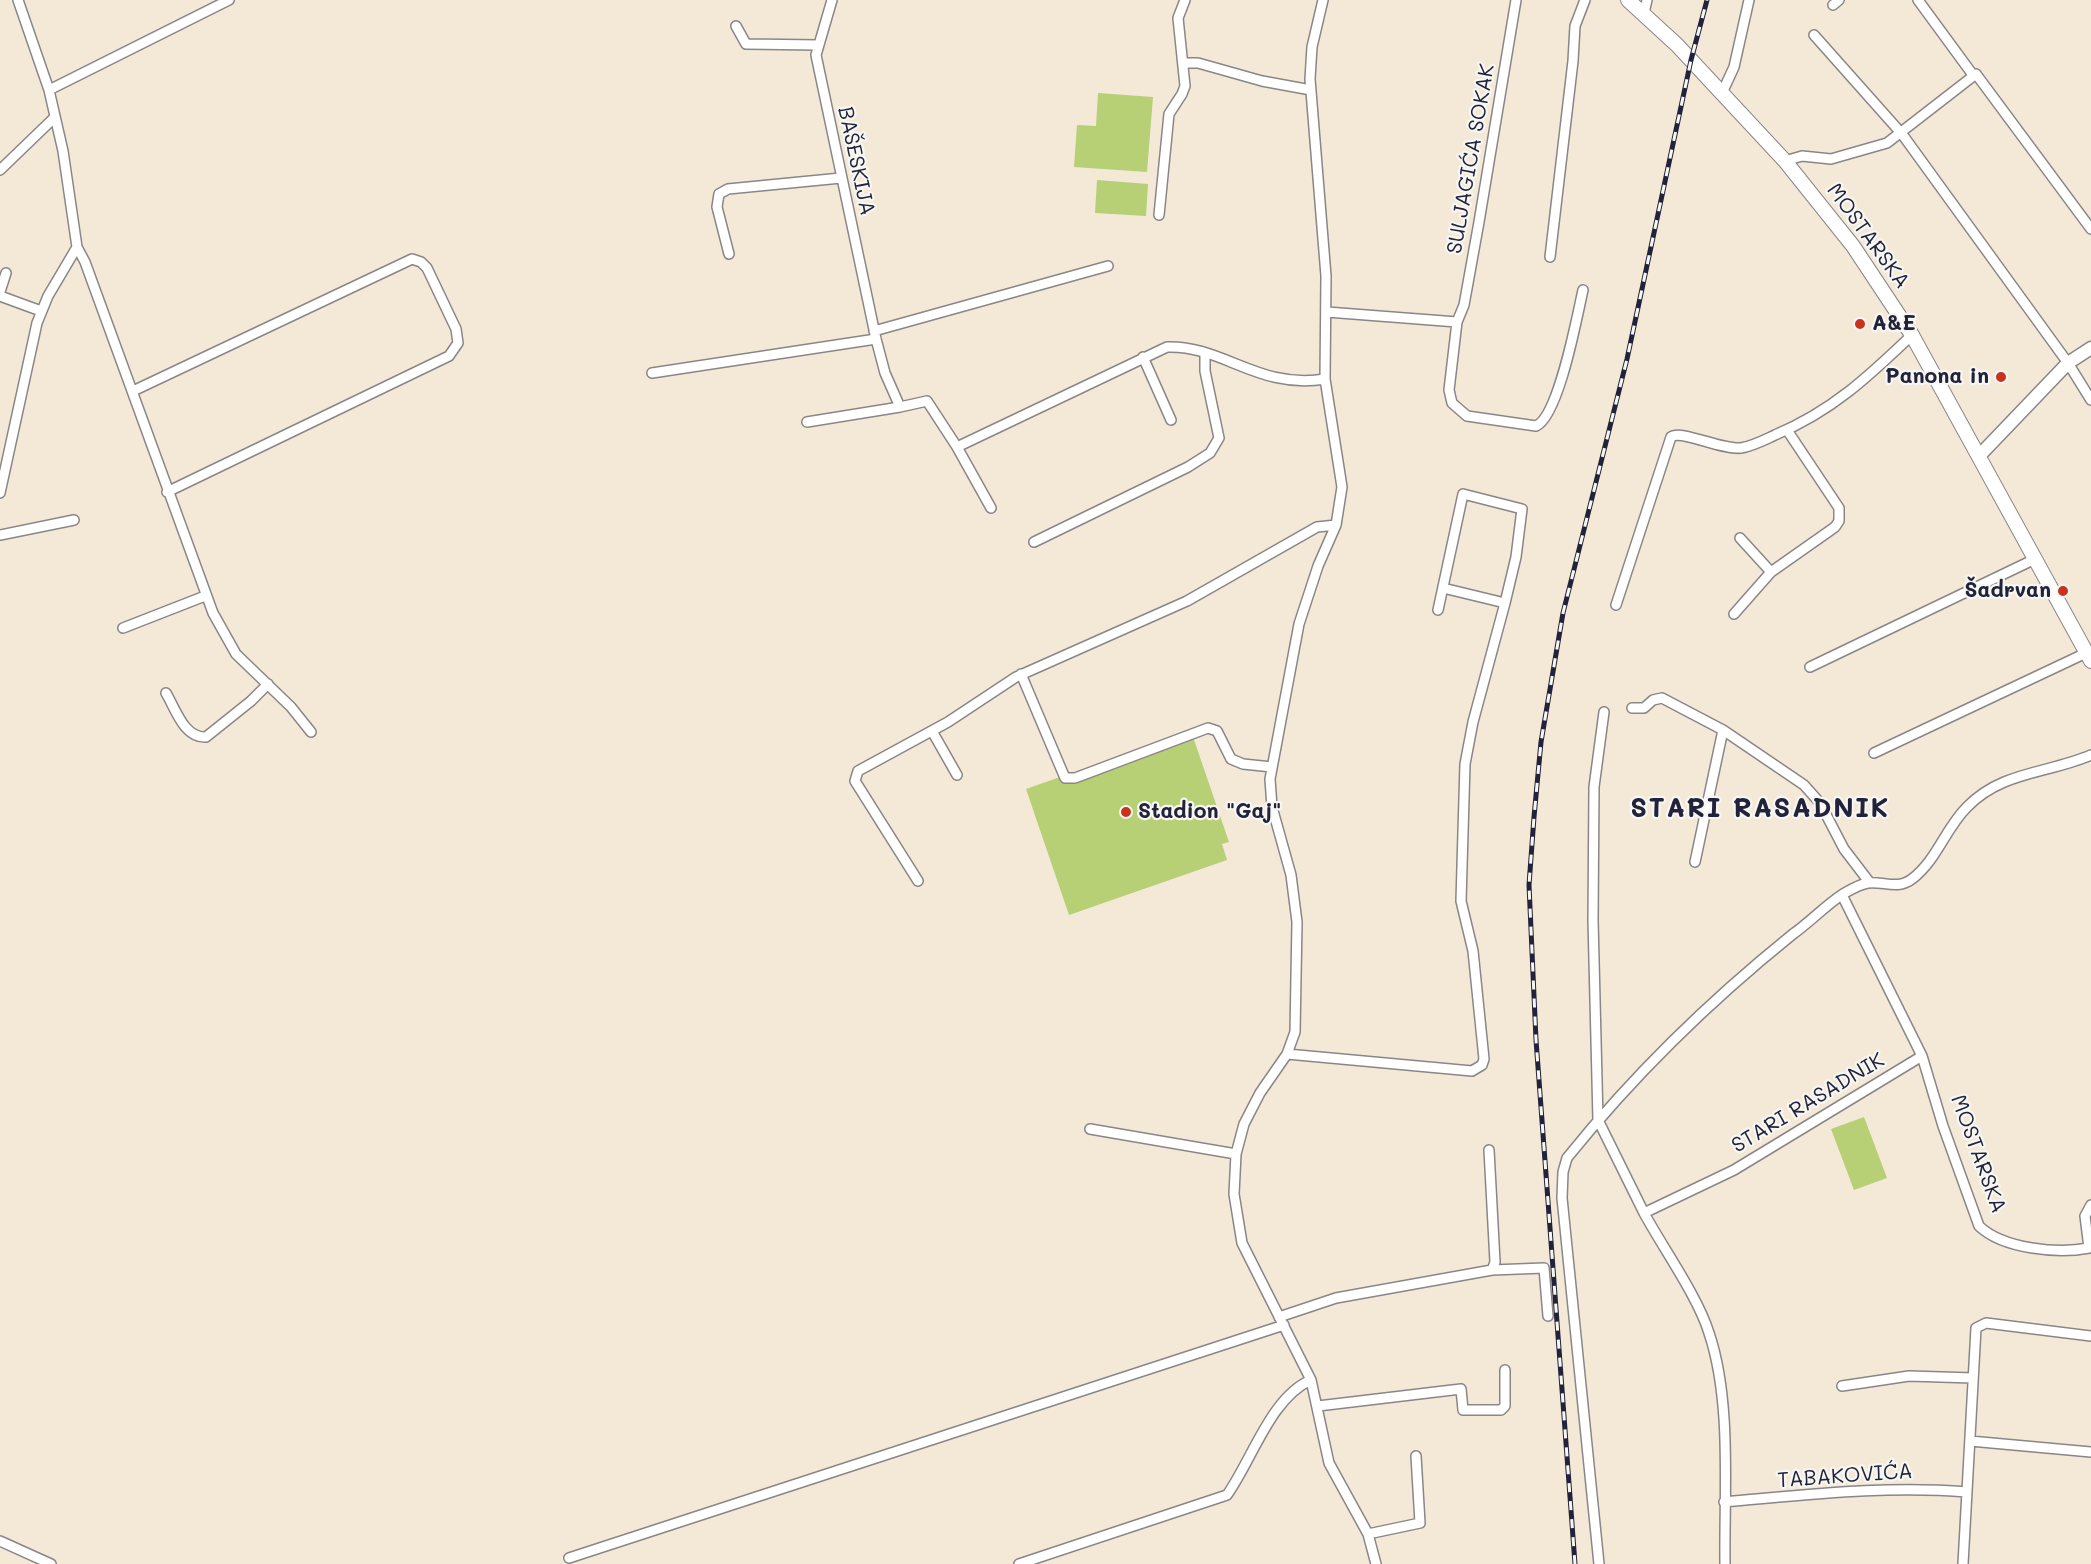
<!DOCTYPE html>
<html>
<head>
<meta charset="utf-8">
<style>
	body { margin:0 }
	canvas { display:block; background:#f3e9d6 }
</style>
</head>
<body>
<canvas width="2091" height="1564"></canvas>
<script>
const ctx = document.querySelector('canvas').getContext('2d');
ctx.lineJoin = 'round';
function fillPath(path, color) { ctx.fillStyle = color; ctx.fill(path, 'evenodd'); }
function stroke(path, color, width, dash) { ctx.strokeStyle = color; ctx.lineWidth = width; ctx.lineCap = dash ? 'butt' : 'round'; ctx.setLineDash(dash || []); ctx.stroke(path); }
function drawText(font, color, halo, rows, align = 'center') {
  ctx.font = font + ' Mali,sans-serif'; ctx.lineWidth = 4.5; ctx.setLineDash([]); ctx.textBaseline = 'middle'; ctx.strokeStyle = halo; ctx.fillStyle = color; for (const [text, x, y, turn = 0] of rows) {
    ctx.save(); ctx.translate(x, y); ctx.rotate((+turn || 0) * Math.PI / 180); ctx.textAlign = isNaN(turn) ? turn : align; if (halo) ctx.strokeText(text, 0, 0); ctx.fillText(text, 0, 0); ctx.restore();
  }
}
fillPath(new Path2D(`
	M1098 93 1153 97 1147 172 1074 167 1077 125 1096 126Z
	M1097 180 1148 184 1146 216 1095 213Z
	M1191 731 1229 842 1222 844 1227 860 1069 915 1026 789Z
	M1864 1117 1887 1178 1854 1190 1831 1129Z`), '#b7cf75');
const minor = new Path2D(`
	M832 0 816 55 876 339 885 373 900 407 927 401 957 447 1167 347C1223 345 1258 390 1325 379
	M1323 0 1312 47 1310 79 1326 276 1325 379 1342 487 1336 525 1318 566 1299 624 1270 779 1272 807 1291 875 1297 922 1295 1032 1287 1054 1260 1093 1244 1124 1236 1154 1234 1194 1242 1243 1311 1380 1329 1463 1368 1534 1376 1564
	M1918 0 1973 75
	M1833 5 1839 0
	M1644 13 1647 0
	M736 26 746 44 818 45
	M1814 35 1902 134 2068 363 2091 400
	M1184 63H1198L1262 81 1311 90
	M49 90 229 0
	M1722 93 1734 67 1749 0
	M1785 161 1802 156 1831 159 1887 143 1976 74 2091 229
	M0 170 55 117
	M1159 215 1169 114 1182 94 1185 86 1178 18 1185 0
	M77 247 85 262 213 613 236 654 291 707 311 732
	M729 254 717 207 719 194 728 189 841 178
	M1550 257 1573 61 1575 26 1585 0
	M0 292 6 273
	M0 296 41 311
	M1327 312 1457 322 1464 305 1479 222 1516 0
	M1457 322 1449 390 1452 403 1467 416 1536 426C1559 416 1577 316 1583 290
	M874 331 1108 266
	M1143 357 1171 420
	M652 373 876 339
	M133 391 412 259 421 262 427 268 456 329 458 343 449 356 167 492
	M807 422 900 407
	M957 447 991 508
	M0 493 37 323 48 296 77 247 63 151 49 90 18 0
	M0 535 74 520
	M1740 538 1771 572 1835 527 1839 521V508L1787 430
	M1034 542 1188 467 1210 453 1219 438 1205 371V353
	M1616 605 1671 437C1681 429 1720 450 1741 448 1753 446 1764 440 1775 435 1832 411 1868 377 1912 335
	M1438 610 1463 494 1522 509 1516 557 1505 603
	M1734 614 1771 572
	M123 628 205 596
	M1810 667 2035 559
	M1021 674 1065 778H1075L1208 728 1217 731 1231 759 1243 764 1272 767
	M166 693C176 710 184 738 206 737L251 701 268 684
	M1632 708H1644L1653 700 1662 698 1723 730 1804 785 1820 803 1844 849 1870 883
	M1604 712 1594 787 1593 920 1598 1120 1644 1213 1734 1170 1922 1056 1842 895
	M932 731 957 775
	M1874 753 2086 653
	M1695 862 1723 730
	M918 881 855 781 858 771 948 722 1016 677 1187 601 1317 527 1336 525
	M1287 1054 1472 1071 1482 1065 1484 1059 1473 951 1461 901 1465 764 1473 722 1505 603 1443 588
	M1922 1056 1943 1126 1979 1226C2003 1249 2058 1254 2089 1248L2085 1216 2091 1205
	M1090 1129 1236 1154
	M1644 1213C1663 1248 1698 1297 1709 1333 1732 1401 1724 1492 1725 1564
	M1492 1270 1544 1268 1548 1316
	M1279 1317 1336 1298 1492 1270 1495 1262 1489 1150
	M1842 1386 1909 1376 1973 1378
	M1318 1406 1461 1389 1463 1410H1501L1505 1406V1370
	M1970 1441 2091 1452
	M1724 1502C1806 1495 1886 1485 1967 1492
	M1368 1534 1420 1523 1416 1456
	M0 1541 51 1564
	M569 1558 1284 1325
	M1019 1564 1227 1495C1252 1460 1271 1397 1311 1380
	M1599 1564 1562 1198 1563 1172 1567 1158C1633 1076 1711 1000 1793 934 1810 922 1826 905 1843 894 1850 890 1860 884 1868 883 1883 881 1898 890 1912 879 1937 860 1945 829 1967 807 2002 771 2047 774 2091 755
	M1963 1564 1976 1328 1986 1323 2091 1336`);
const tertiary = new Path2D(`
	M1979 456 2068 363 2091 348`);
const secondary = new Path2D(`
	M1628 0 1677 45 1785 161 1853 246 1912 335 2091 661`);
stroke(minor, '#8a8688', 12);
stroke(tertiary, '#8a8688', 15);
stroke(secondary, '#8a8688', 16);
stroke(minor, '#fff', 9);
stroke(tertiary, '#fff', 12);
stroke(secondary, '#fff', 14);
const rail = new Path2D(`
	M1575 1564 1536 1040 1529 885 1534 817 1541 742 1563 613 1627 359 1691 60 1707 0`);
stroke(rail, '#22223b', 5);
stroke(rail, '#f6f6f2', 3, [9]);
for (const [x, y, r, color] of [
	[1860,324,6,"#c8321e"],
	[2001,377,6,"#c8321e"],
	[2063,591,6,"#c8321e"],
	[1126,812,6,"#c8321e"]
]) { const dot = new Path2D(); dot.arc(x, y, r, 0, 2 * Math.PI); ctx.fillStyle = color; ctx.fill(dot); stroke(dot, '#f6f6f2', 2); }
drawText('21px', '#22223b', '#f6f6f2', [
	["SULJAGIĆA SOKAK",1471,159,-80],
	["BAŠESKIJA",856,161,78],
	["MOSTARSKA",1868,236,54],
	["STARI RASADNIK",1808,1103,-31],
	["MOSTARSKA",1978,1154,70],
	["TABAKOVIĆA",1845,1476,-4]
]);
drawText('bold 21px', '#22223b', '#f6f6f2', [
	["A&E",1872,324],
	["Panona in",1989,377,"right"],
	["Šadrvan",2051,591,"right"],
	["Stadion \"Gaj\"",1138,812]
], 'left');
ctx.letterSpacing = '1.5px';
drawText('bold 27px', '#22223b', '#f6f6f2', [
	["STARI RASADNIK",1760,809]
]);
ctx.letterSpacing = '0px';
</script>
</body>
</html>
